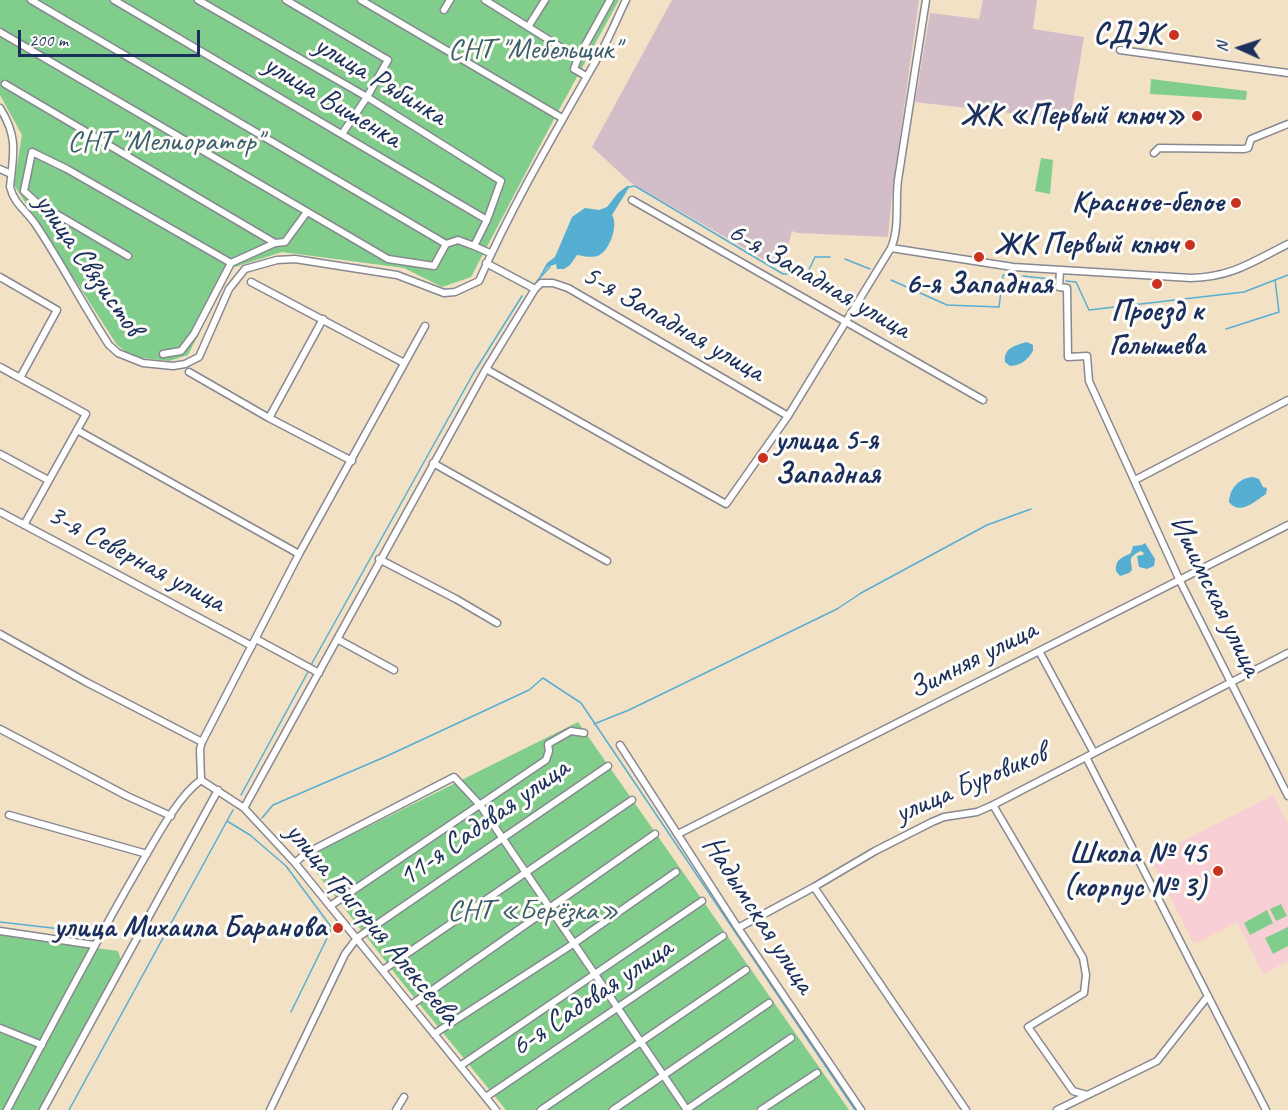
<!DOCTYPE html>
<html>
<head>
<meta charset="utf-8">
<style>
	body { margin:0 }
	#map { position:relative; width:1288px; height:1110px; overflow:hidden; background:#f3e1c5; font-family:Caveat,sans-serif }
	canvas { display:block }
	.north { position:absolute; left:1210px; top:18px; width:60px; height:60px; -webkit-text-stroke:4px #fdfcf7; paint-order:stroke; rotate:273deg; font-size:16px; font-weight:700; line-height:24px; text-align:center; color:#1b2f5e }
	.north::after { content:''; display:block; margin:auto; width:21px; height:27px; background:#1b2f5e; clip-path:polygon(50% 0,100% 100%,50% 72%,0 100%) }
	.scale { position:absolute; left:18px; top:30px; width:182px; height:27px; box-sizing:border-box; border:3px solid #1b2f5e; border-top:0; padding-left:8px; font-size:18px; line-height:21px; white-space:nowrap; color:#1b2f5e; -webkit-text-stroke:4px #fdfcf7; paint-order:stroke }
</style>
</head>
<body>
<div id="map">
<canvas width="1288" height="1110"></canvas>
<div class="north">N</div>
<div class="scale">200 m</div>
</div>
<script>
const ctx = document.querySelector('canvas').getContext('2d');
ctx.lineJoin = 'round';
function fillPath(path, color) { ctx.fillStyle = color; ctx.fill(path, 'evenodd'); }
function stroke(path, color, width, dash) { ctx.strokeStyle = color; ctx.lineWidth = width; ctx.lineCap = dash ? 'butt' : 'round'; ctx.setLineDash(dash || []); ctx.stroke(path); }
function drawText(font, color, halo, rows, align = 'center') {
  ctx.font = font + ' Caveat,sans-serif'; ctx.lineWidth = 6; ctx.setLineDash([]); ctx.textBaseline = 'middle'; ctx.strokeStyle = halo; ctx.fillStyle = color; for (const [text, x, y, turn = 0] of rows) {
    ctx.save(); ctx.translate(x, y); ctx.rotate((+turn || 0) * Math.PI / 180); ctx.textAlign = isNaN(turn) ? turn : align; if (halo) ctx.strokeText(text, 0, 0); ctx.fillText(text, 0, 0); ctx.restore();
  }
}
fillPath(new Path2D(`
	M1273 795 1288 824V961L1263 974 1237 922 1194 944 1150 858Z`), '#f7cfd4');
fillPath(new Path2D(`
	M672 0H919L892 194 888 237 798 233 792 231 782 270 630 182 592 147Z
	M983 0H1037L1033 29 1084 37 1070 120 915 102 930 13 979 19Z`), '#d2bdc8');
fillPath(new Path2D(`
	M0 0H619L554 119 471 277 442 287 404 268 282 252 232 268 188 355 169 361 133 357 117 345 14 185 22 135 0 95Z
	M1151 79 1247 91 1246 100 1150 94Z
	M1041 158 1053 160 1050 194 1035 191Z
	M578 722 849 1110H506L404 985 305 858Z
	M1281 904 1287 916 1276 921 1270 909Z
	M1267 910 1273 923 1250 935 1244 923Z
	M1288 927V946L1273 954 1265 938Z
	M0 935 118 951 121 960 39 1110H0Z`), '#81cd8c');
fillPath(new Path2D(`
	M627 186H630L612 215C619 225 609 253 597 256 590 258 583 256 577 255L570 265 564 269H557L556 264 548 267 537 281 547 263 555 257 572 217 585 208 599 210 607 207 618 193Z
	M1027 342 1033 345V351C1027 360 1022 365 1010 366L1005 362C1003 348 1016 345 1027 342Z
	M1253 477 1259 479 1263 487 1267 488 1266 494C1255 501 1240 516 1229 502 1230 488 1239 478 1253 477Z
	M1145 543 1155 559 1154 566 1147 569 1139 567 1137 556 1143 555 1144 553 1140 551C1128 559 1131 557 1132 570L1129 573 1120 576 1116 571C1115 559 1122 558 1131 553L1133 546 1142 545Z`), '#56aed3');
stroke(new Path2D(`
	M628 187 635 186 783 274H807L815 257H830
	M845 259 870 269
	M1023 276 1050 279
	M891 280 947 305 999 307 1003 275H1008
	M537 281 550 267
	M1066 281 1076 282 1089 310 1244 292 1288 275
	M1226 329 1279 312 1275 280
	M311 665 473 374 522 296
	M594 724 629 710 837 609 861 593 987 525 1031 509
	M241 795 309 670
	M262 818 273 805 387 756 529 690 543 678 581 703 855 1110
	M227 821 250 835 286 866 332 928 291 1012
	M0 922 87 932
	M69 1110 233 810`), '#56aed3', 1.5);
const street = new Path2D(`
	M31 0 446 244 458 240 474 246
	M114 0 487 220 474 246 490 253
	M198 0 367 97 501 181 487 220
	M286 0 388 60 367 97 342 134
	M361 0 562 118
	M485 0 578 58 574 69 586 76
	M444 10 450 0
	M528 27 545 0
	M0 32 388 259 434 266 446 244
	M1120 50 1288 73
	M578 58 610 0
	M5 84 275 243 285 242 307 212
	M0 108C19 138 13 155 10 187 14 204 27 211 36 225 62 264 83 305 109 345L118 353 143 363 173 366 185 364 199 357 229 289 245 269 277 260 295 259 397 275 444 293 455 292 479 281C514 201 559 126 602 50 611 34 618 16 626 0
	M1154 153 1159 148 1244 149 1248 148 1251 139 1288 124
	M0 169 11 174
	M632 200 983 400
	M891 248 1013 267 1191 278C1232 277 1252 262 1288 244
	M128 256 36 202 24 191 32 152 67 169 231 263 275 243
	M486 263 535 289
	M1060 271 1059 287 1067 288 1068 357 1087 356 1089 381 1180 581 1288 796
	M0 277 57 310 20 378
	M251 282 404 363
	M163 354 181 351 194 334 231 263
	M0 367 86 414 24 525
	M486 369 726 504 788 416 891 248C900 227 895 203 898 180L926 0
	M189 372 269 418 352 461
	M269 418 323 319
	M77 430 299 554
	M0 454 48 480
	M433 463 607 561
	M1135 480 1288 400
	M0 512 252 646
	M379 559 456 599 497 623
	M0 634 86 682 202 742
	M256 639 319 673
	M337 639 394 670
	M1039 651 1094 753
	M0 729 127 796 171 816
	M620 745 738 928 861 1110
	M1086 757 1266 1110
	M201 780 200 749 202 742 299 554 425 326
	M201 780 244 808 295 863 496 1110
	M993 805 1083 958 1086 975 1084 993 1028 1027 1073 1091 1087 1095
	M244 808 486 369 535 289 541 283H553L568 288 788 416
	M9 815 147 854
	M678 834 1288 525
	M295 863 305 854 454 777 480 805 687 1110
	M814 887 966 1110
	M330 906 546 760 549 751 548 744 571 731 584 733
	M738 928 814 887 875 851 932 822 944 817 977 812 993 805 1288 653
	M0 931 94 945
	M383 970 632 800
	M411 1005 655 834
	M0 1028 42 1045
	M434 1034 573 944 676 872
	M460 1066 702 901
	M486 1097 723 936
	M7 1110C50 1029 92 948 138 869 154 842 177 797 201 780
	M43 1110 218 790
	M270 1110 345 954 357 938 608 766
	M396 1110 404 1097
	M541 1110 746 970
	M613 1110 769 1003
	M686 1110 791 1038
	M761 1110 817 1073
	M1057 1110 1157 1061 1208 996`);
stroke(street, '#878892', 9);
stroke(street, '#fff', 6);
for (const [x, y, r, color] of [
	[1174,35,6,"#c8321e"],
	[1197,116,6,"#c8321e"],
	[1236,203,6,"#c8321e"],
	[1190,245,6,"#c8321e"],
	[979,257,6,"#c8321e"],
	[1157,284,6,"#c8321e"],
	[763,458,6,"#c8321e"],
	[1218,871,6,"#c8321e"],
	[338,928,6,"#c8321e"]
]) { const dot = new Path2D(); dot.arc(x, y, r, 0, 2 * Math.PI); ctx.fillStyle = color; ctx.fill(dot); stroke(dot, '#fdfcf7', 2); }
drawText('bold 30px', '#1b2f5e', '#fdfcf7', [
	["СДЭК",1162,35],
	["ЖК «Первый ключ»",1185,116],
	["Красное-белое",1224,203],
	["ЖК Первый ключ",1178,245],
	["6-я Западная",979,285,"center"],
	["Проезд к",1157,312,"center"],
	["Голышева",1157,346,"center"],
	["улица 5-я",775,441,"left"],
	["Западная",775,475,"left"],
	["Школа № 45",1206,854],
	["(корпус № 3)",1206,888],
	["улица Михаила Баранова",326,928]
], 'right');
drawText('30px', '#3a5e6c', '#fdfcf7', [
	["СНТ \"Мебельщик\"",534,50],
	["СНТ \"Мелиоратор\"",165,142],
	["СНТ «Берёзка»",533,911]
]);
drawText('30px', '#1b2f5e', '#fdfcf7', [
	["улица Рябинка",380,81,31],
	["улица Вишенка",332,102,31],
	["улица Связистов",88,265,55],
	["6-я Западная улица",819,281,30],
	["5-я Западная улица",673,324,30],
	["3-я Северная улица",136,559,28],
	["Ишимская улица",1215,596,64],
	["Зимняя улица",973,660,-27],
	["улица Буровиков",971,784,-23],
	["11-я Садовая улица",484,823,-35],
	["Надымская улица",758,915,57],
	["улица Григория Алексеева",372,924,50],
	["6-я Садовая улица",592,998,-34]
]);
</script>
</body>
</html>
